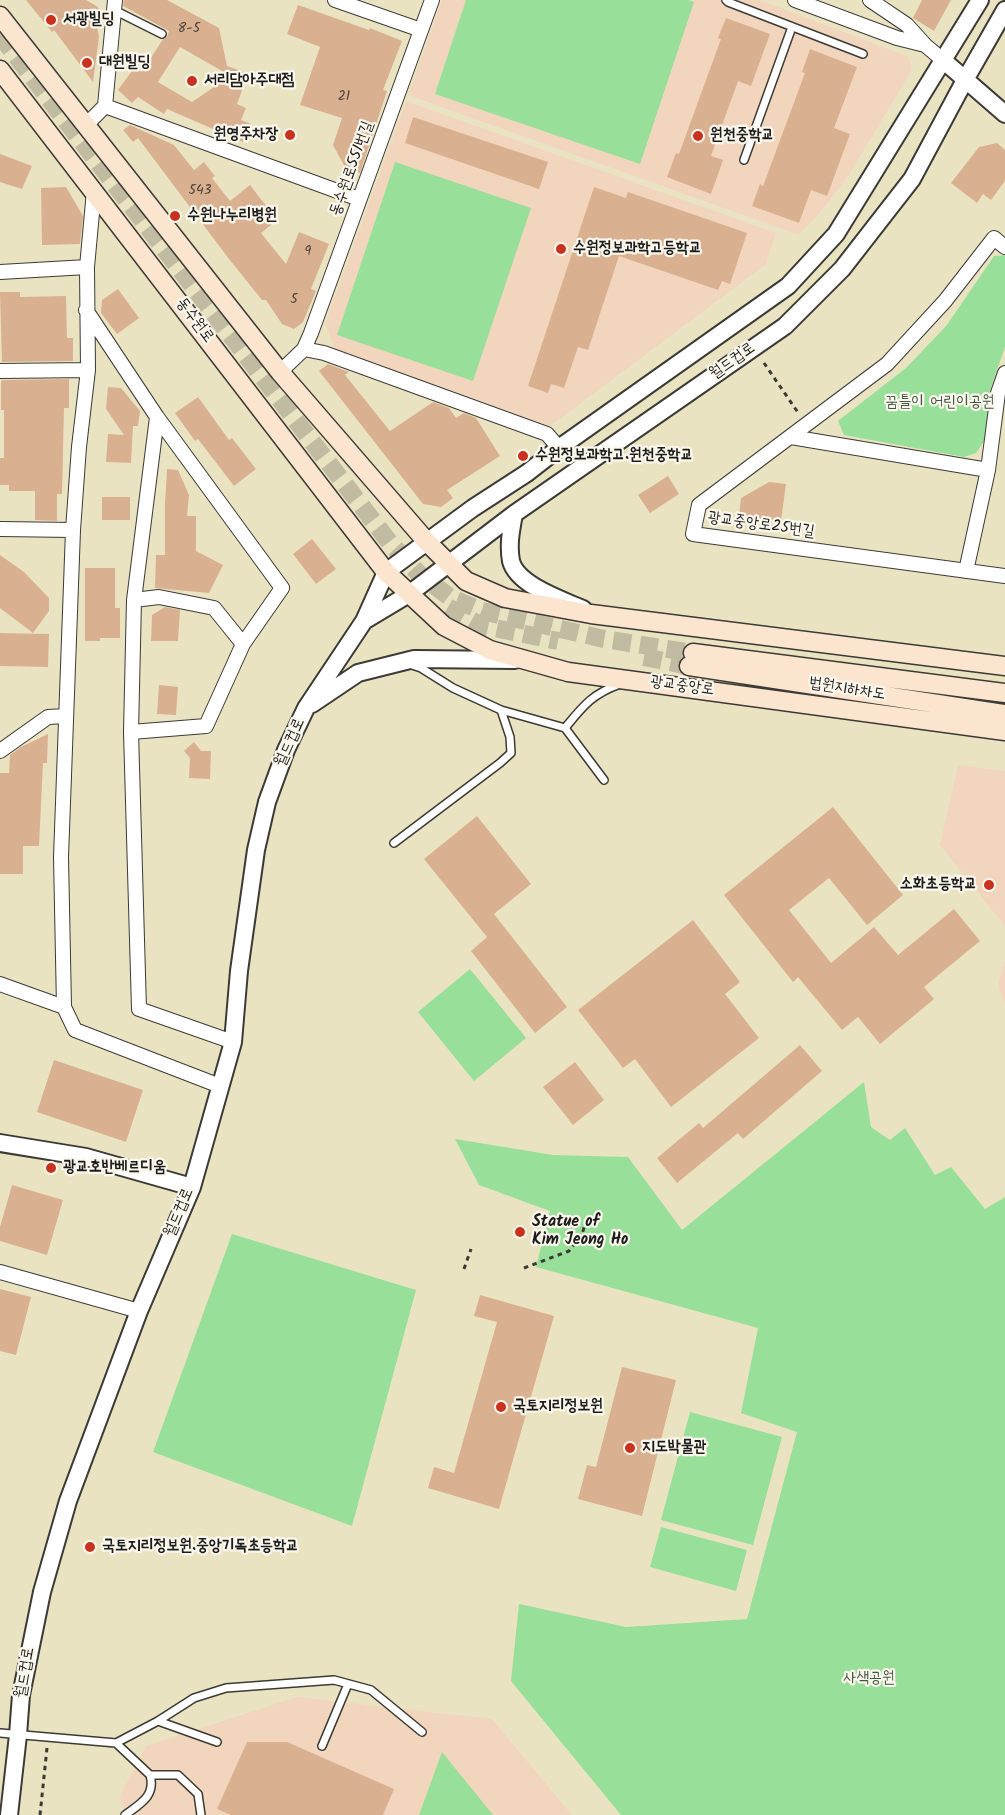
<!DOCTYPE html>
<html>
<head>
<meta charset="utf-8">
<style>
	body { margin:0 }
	canvas { display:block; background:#eae3c2 }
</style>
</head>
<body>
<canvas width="1005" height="1815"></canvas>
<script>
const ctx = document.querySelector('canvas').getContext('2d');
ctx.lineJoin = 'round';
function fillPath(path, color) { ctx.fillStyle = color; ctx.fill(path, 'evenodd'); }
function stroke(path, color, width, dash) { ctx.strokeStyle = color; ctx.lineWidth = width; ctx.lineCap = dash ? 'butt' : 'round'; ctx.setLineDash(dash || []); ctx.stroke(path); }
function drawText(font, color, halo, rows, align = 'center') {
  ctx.font = font + ' Kalam,"Poor Story",sans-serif'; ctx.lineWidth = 4.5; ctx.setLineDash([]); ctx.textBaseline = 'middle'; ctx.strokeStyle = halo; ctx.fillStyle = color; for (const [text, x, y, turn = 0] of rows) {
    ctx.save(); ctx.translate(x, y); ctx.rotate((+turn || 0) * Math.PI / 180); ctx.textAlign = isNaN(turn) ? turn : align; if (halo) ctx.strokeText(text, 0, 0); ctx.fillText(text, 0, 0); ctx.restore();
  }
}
fillPath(new Path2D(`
	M442 0H760L909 57 912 70 847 178 822 210 799 235 408 95Z
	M406 101 776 233 766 264 550 426 335 349 325 324Z
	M958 765 1005 771V926L940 845Z
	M1005 960V1004L998 986Z
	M297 1697 492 1719 572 1815H127L119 1797 146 1746Z`), '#f2d5bd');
fillPath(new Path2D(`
	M466 0H688L694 2 640 164 435 94Z
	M395 162 531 208 473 381 337 335Z
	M1005 255V347L990 390 985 440 976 453 964 457 844 435 838 421 906 368 947 325 994 256Z
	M470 969 526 1038 474 1081 418 1012Z
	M864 1082 871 1127 890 1140 905 1128 935 1175 951 1167 985 1209 1005 1197V1815H621L511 1681 519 1604 626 1627 747 1619 797 1432 741 1413 758 1328 536 1267 550 1211 479 1185 455 1139 553 1155 628 1157 682 1230Z
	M232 1234 416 1290 352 1526 153 1452Z
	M690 1412 782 1437 753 1545 661 1520Z
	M661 1527 747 1550 736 1591 650 1567Z
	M442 1752 493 1815H419Z`), '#98df99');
fillPath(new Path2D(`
	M26 0H86L98 7 99 11 96 20 99 37 93 82 54 30 52 32Z
	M124 0H167L219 28 227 66 244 72 240 83 244 85 237 104 246 108 241 120 251 124 243 142 167 109 164 114 138 97 132 103 118 90 134 68 142 72 163 39 167 37 169 31 123 6ZM180 47 222 71 217 85 192 102 158 82Z
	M922 0H951L934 31 913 18Z
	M298 5 369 30 370 28 402 41 383 90 387 91 360 173 346 169 333 145 342 118 300 105 320 47 287 34Z
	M726 18 770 34 751 86 738 81 711 156 723 160 711 194 667 177 676 153 679 154 721 39 718 38Z
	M810 49 857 67 834 128 850 134 827 196 811 190 799 223 752 206 760 184 763 186 805 73 802 72Z
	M413 117 548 162 539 189 405 143Z
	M130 125 174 145 194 170 204 162 215 176 212 178 230 201 250 185 277 220 261 233 286 264 299 232 329 244 311 289 316 291 303 322 294 329 282 324 266 300H262L229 259 138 138 133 142 123 130Z
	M997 143 1005 150V181L991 200 983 194 977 203 951 183 979 147Z
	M0 154 32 166 22 189 0 182Z
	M66 187 83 216 80 244 42 245 41 188Z
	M594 187 626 198 628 192 747 233 730 284 722 281 718 290 619 256 588 350 578 347 564 388 551 384 548 393 528 386Z
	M118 289 139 318 117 334 101 313 102 300Z
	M0 292H20V297L66 296 67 338H73V361L2 362Z
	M328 364 349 372 345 375 390 431 433 402 449 408 456 418 464 413 476 418 500 456 447 490 453 498 441 507 423 504 319 371Z
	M69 379V408H64L62 494H57V521L35 520V491H9V485H0V458H4V410H1V382L2 380Z
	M108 387 121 388 140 411 138 426H133L131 463 106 462 108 434 124 435 106 409Z
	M198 397 229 440 232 438 256 469 234 486 198 439 195 441 175 413Z
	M167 469 178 470 189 495 187 516H196V551L223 565 209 593 155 588 156 555H165V504Z
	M668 476 679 494 650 513 638 495Z
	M769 482 786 484 781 521 739 516 741 498Z
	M102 497H130V520H102Z
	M312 539 336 569 316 584 293 554Z
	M0 555 24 572 49 598V611L33 633 0 608Z
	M85 568H115V608H120V638H100V641H85Z
	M165 607 180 610 178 641H151L152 615Z
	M0 633 49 634 48 667 0 666Z
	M159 685 178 687 176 715 157 714Z
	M48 734 47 763H43L39 846H23V874H0V773H9L10 755 21 747Z
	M194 742 201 751H211L210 779 189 778 190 758 184 751Z
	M833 807 903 895 867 925 829 878 789 910 831 963 874 927 898 955 954 909 980 941 924 987 934 999 880 1044 858 1017 842 1030 798 977 793 982 724 895Z
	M477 816 531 884 494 914 567 1007 535 1033 471 951 487 937 424 859Z
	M693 920 740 982 725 994 759 1038 671 1107 635 1059 623 1068 578 1010Z
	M800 1045 822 1071 743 1139 738 1133 677 1183 657 1158 699 1123 703 1128Z
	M54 1060 143 1090 126 1142 37 1112Z
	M575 1062 604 1100 573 1125 543 1087Z
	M12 1185 63 1200 47 1255 0 1241V1227Z
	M0 1289 31 1297 16 1355 0 1351Z
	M480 1295 554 1316 499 1509 428 1488 434 1467 454 1473 497 1322 474 1316Z
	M622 1367 676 1380 642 1516 578 1499 587 1465 596 1467Z
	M247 1742H287L394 1789 383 1815H231L217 1809Z`), '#dab190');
stroke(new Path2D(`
	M0 35 390 543 420 575 451 598 482 611 604 639 693 653
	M448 607 480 625 558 641
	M644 657 689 666`), '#c1bba1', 18, [18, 9]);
const service = new Path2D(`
	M726 0 728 2 863 54
	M114 10 162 34
	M744 160 792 27
	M412 665 421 668 453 688 501 710 565 728 604 780
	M565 728C583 706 592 694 620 684
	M394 843 500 763 511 753 510 737 501 710
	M158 1721 217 1742
	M0 1733 116 1743 158 1721 194 1698 226 1688 334 1680 371 1690 422 1732
	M116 1743 150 1775H178L198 1794 201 1815
	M322 1746 348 1684
	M125 1815C140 1804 156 1796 150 1775`);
const minor = new Path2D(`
	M335 0 421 30
	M795 0 897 38 925 45
	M870 0 907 25 925 45 944 61
	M105 106 115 0
	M85 126 105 106 359 199
	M1005 247 994 238 945 301 887 364 699 505 693 534 1005 576
	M0 272 87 267
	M86 310 157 417 282 588 243 644 206 726 131 732
	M304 349 324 353 547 434 559 448
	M0 371 88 370
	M280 372 304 349 311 333 432 0
	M157 417 134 600 131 732 139 1009 233 1042
	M791 437 988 470 966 571
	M988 470 998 393 1005 373
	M0 529 73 530
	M134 600 159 597 214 608 243 644
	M0 751 48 717 66 716
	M0 984 64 1007 61 857 73 530 79 447 88 370 87 267 94 191
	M64 1007 75 1030 220 1086
	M0 1272 139 1311`);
const tertiary = new Path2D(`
	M944 61 1005 114
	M514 514C511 530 508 545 511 561 517 585 562 600 583 609
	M364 621 409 594 514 514 785 326 842 269 912 179 965 80 1005 10
	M312 704 358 673 414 659 515 660
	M0 1143 86 1157 192 1187
	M9 1815 18 1735 21 1695 42 1592 68 1501 139 1311 192 1187 233 1042 239 971 256 850 267 802 286 750 306 708 364 621 386 572 473 508 527 473 559 448 788 286 836 234 980 0`);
const secondary = new Path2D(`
	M0 16 280 372 427 542 466 581 505 598 591 614 1005 666
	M0 70 386 572 444 626 490 650 568 672 1005 731
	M693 653 1005 693
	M689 666 1005 714`);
stroke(service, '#3b3a35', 10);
stroke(minor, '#3b3a35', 16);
stroke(tertiary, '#3b3a35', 20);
stroke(secondary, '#3b3a35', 21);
stroke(new Path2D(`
	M764 363 799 414
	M524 1268 569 1251 582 1235 587 1216
	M464 1269 471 1249
	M40 1815 47 1748`), '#3b3a35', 3, [4.5, 4.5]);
stroke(service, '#fff', 7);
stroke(minor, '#fff', 14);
stroke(tertiary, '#fff', 16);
stroke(secondary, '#fce5cf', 18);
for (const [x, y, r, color] of [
	[51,20,6,"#c8321e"],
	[87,63,6,"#c8321e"],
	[192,81,6,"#c8321e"],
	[290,135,6,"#c8321e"],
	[698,136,6,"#c8321e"],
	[175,216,6,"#c8321e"],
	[561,249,6,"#c8321e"],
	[523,456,6,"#c8321e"],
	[989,885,6,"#c8321e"],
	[51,1168,6,"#c8321e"],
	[520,1232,6,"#c8321e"],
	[501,1407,6,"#c8321e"],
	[630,1448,6,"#c8321e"],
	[90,1547,6,"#c8321e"]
]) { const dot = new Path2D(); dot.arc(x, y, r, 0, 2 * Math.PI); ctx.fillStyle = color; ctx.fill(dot); stroke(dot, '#fbf7ec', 2); }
drawText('14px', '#4c4139', null, [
	["8-5",189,30],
	["21",344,98],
	["543",200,192],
	["9",308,253],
	["5",294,301]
]);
drawText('bold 16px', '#1c1c1c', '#fbf7ec', [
	["서광빌딩",63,20],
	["대원빌딩",99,63],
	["서리담아주대점",204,81],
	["원영주차장",278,135,"right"],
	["원천중학교",710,136],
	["수원나누리병원",187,216],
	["수원정보과학고등학교",573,249],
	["수원정보과학고.원천중학교",535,456],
	["소화초등학교",977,885,"right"],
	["광교호반베르디움",63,1168],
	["Statue of",532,1223],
	["Kim Jeong Ho",532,1241],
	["국토지리정보원",513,1407],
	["지도박물관",642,1448],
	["국토지리정보원.중앙기독초등학교",102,1547]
], 'left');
drawText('16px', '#1c1c1c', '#fbf7ec', [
	["동수원로551번길",353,169,-70],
	["동수원로",194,321,53],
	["월드컵로",733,362,-35],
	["광교중앙로25번길",761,526,8],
	["광교중앙로",682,687,8],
	["법원지하차도",847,690,9],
	["월드컵로",291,743,-66],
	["월드컵로",180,1213,-67],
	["월드컵로",26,1673,-80]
]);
drawText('16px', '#415642', '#fbf7ec', [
	["꿈틀이 어린이공원",940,403],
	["사색공원",869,1679]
]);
</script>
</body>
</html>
